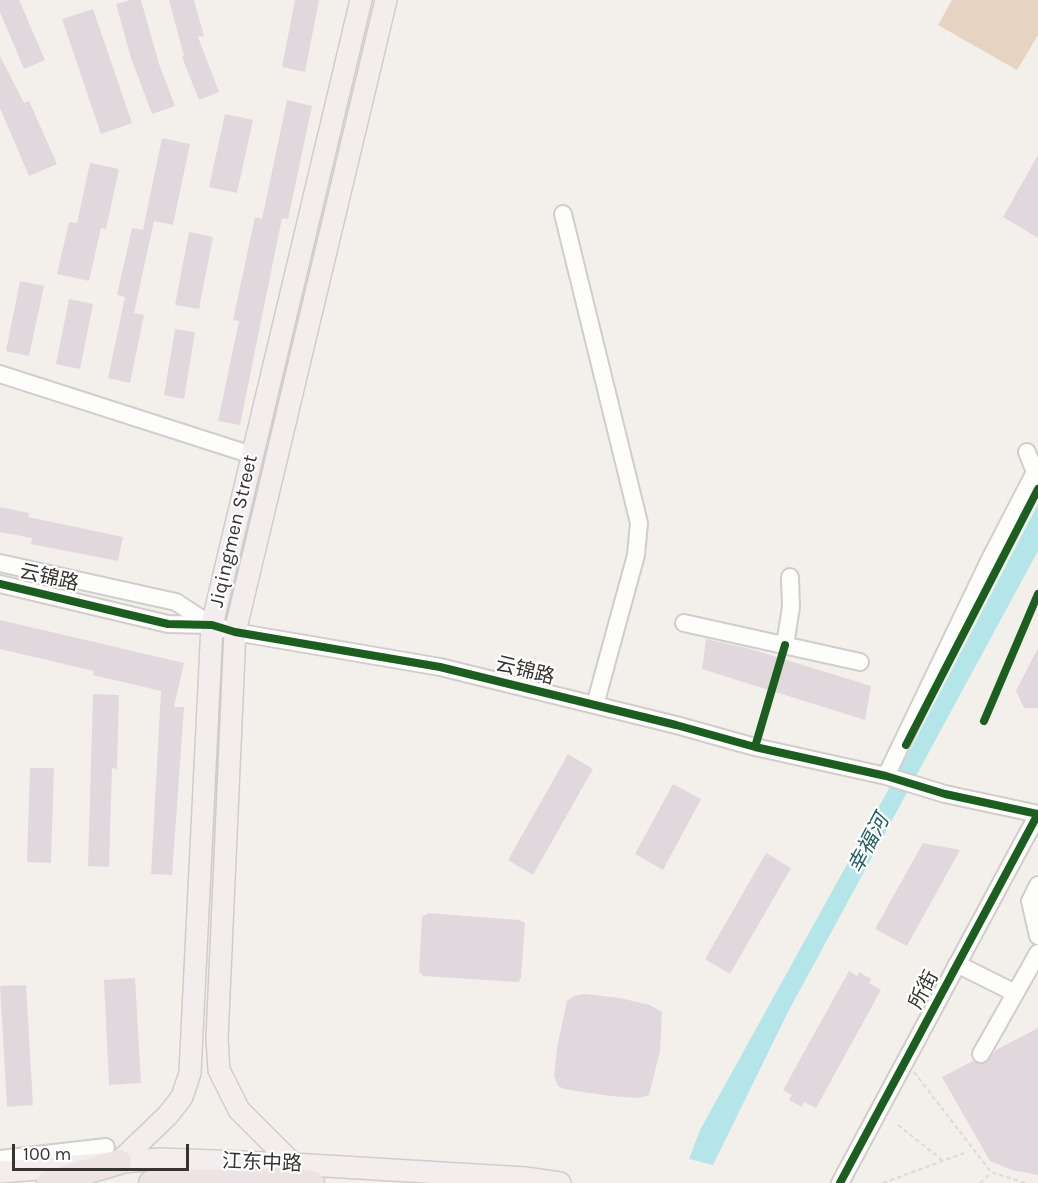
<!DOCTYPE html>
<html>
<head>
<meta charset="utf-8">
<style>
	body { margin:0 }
	#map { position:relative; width:1038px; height:1183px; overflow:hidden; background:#f3f0ec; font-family:Karla,sans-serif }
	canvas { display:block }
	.scale { position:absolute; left:12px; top:1144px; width:177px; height:27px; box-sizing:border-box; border:3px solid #363331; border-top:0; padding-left:8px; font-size:18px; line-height:21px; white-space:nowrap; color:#363331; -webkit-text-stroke:4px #fff; paint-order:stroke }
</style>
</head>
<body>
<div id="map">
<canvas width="1038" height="1183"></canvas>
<div class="scale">100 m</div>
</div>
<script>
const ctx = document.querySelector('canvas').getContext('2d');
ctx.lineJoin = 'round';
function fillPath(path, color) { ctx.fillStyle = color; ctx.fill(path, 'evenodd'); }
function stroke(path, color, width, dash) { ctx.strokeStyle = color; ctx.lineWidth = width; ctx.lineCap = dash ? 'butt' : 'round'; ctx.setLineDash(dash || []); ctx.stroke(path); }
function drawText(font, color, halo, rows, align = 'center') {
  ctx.font = font + ' Karla,"Noto Sans SC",sans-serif'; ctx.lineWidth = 4.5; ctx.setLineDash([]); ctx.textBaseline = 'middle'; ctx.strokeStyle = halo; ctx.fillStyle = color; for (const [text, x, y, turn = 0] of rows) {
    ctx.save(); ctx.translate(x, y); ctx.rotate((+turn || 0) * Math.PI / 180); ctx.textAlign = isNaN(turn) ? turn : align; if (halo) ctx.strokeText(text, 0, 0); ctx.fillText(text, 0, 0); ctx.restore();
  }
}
fillPath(new Path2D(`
	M952 0H1038V35L1017 70 938 25Z`), '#e6d4c2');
fillPath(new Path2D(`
	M1038 504V551L788 1012 713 1165 689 1159 700 1130 908 754Z`), '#b4e6e9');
fillPath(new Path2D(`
	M0 0H19L45 60 24 69 0 12Z
	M130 0H141L159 64 175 106 152 114 131 58 116 4Z
	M169 0H194L204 36 198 37 219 92 199 100 182 57 184 56Z
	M295 0H319L305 72 282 67Z
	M93 9 132 123 101 134 62 19Z
	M0 56 24 103 29 101 57 164 29 176 0 108Z
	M287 100 312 106 288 219 282 218 240 425 218 421 239 321 233 320 255 217 262 219Z
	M225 114 253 120 237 193 209 187Z
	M162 138 190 144 173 225 154 221 134 313 144 315 130 383 108 378 125 297 117 295 132 228 143 230Z
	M1038 155V238L1003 217Z
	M90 163 119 169 106 229 101 228 89 281 57 274 69 222 77 223Z
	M189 232 213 237 199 309 175 305Z
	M20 281 44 286 29 356 6 351Z
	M69 299 93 304 80 369 56 364Z
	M175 329 195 332 184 399 164 395Z
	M0 507 29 513 28 517 123 537 118 561 31 544 32 538 0 532Z
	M0 620 184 663 174 707H184L172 875 151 874 161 691 93 675 94 671 0 649Z
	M706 639 751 649 871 686 865 720 702 669Z
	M1038 648V708H1024L1016 691Z
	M93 694 119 695 117 769 112 768 109 867 88 866Z
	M568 754 593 769 533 875 508 860Z
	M30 768H54L51 863 27 862Z
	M673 784 701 799 663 870 635 854Z
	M923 843 960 850 907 946 875 929Z
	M766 853 791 868 730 974 705 959Z
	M428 913 519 920 525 923 521 978 518 982 423 976 419 972 422 917Z
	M849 971 857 976 859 972 871 979 869 983 881 990 816 1108 804 1102 802 1107 789 1100 792 1095 783 1090Z
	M135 978 141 1083 109 1085 104 980Z
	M26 985 33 1105 7 1107 0 986Z
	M584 994 620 998 650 1005 662 1012 660 1051 649 1095 639 1098 610 1096 564 1089 558 1086 554 1076 557 1047 567 1001 574 996Z
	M1038 1028V1175L1012 1170 990 1161 942 1077 973 1061 981 1064 986 1063 996 1050Z`), '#e1d8de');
const minor = new Path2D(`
	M563 214 639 523 636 555 595 705
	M0 374 252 455
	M0 563 176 602 211 625
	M0 584 168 624 212 625 235 632 440 667 676 725 755 747 886 776 945 794 1038 814
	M684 623 860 662
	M785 645 791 607 790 577
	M886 776 989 561 1035 472 1027 452
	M1038 885 1030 901 1038 936
	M957 964 1015 993
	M981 1054 1038 953
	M0 1159 106 1147
	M840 1183 1038 814`);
const major = new Path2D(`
	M119 1162 168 1115 182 1097 190 1073 212 625 361 0
	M293 1164 239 1110 219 1070 217 1039 235 632 386 0
	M0 1172 160 1159 293 1164 525 1178 560 1183`);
const highway = new Path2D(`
	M49 1183 119 1162
	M151 1183 287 1180 312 1183`);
stroke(minor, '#d0cdca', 20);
stroke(major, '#cfcdcb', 24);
stroke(highway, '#cfcdcb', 27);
stroke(new Path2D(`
	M914 1072 991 1172 1025 1183
	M898 1125 942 1160
	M883 1183 964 1153
	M980 1183 991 1173`), '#dbdad9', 2, [4.5, 3]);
stroke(minor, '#fdfdfc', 16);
stroke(major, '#f3edee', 21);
stroke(highway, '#ede2e4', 24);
stroke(new Path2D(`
	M0 584 168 624 212 625 235 632 440 667 676 725 755 747 886 776 945 794 1038 814
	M984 721 1038 594
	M906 745 1038 489
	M755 747 785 645
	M840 1183 1038 814`), '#1b5e20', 8);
drawText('20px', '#363331', '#fff', [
	["Jiqingmen Street",234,531,-77],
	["云锦路",49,578,13],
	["云锦路",525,671,14],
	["所街",924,990,-62],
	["江东中路",262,1163,2]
]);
drawText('italic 21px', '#225f64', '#fff', [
	["幸福河",869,844,-62]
]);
</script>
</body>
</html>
